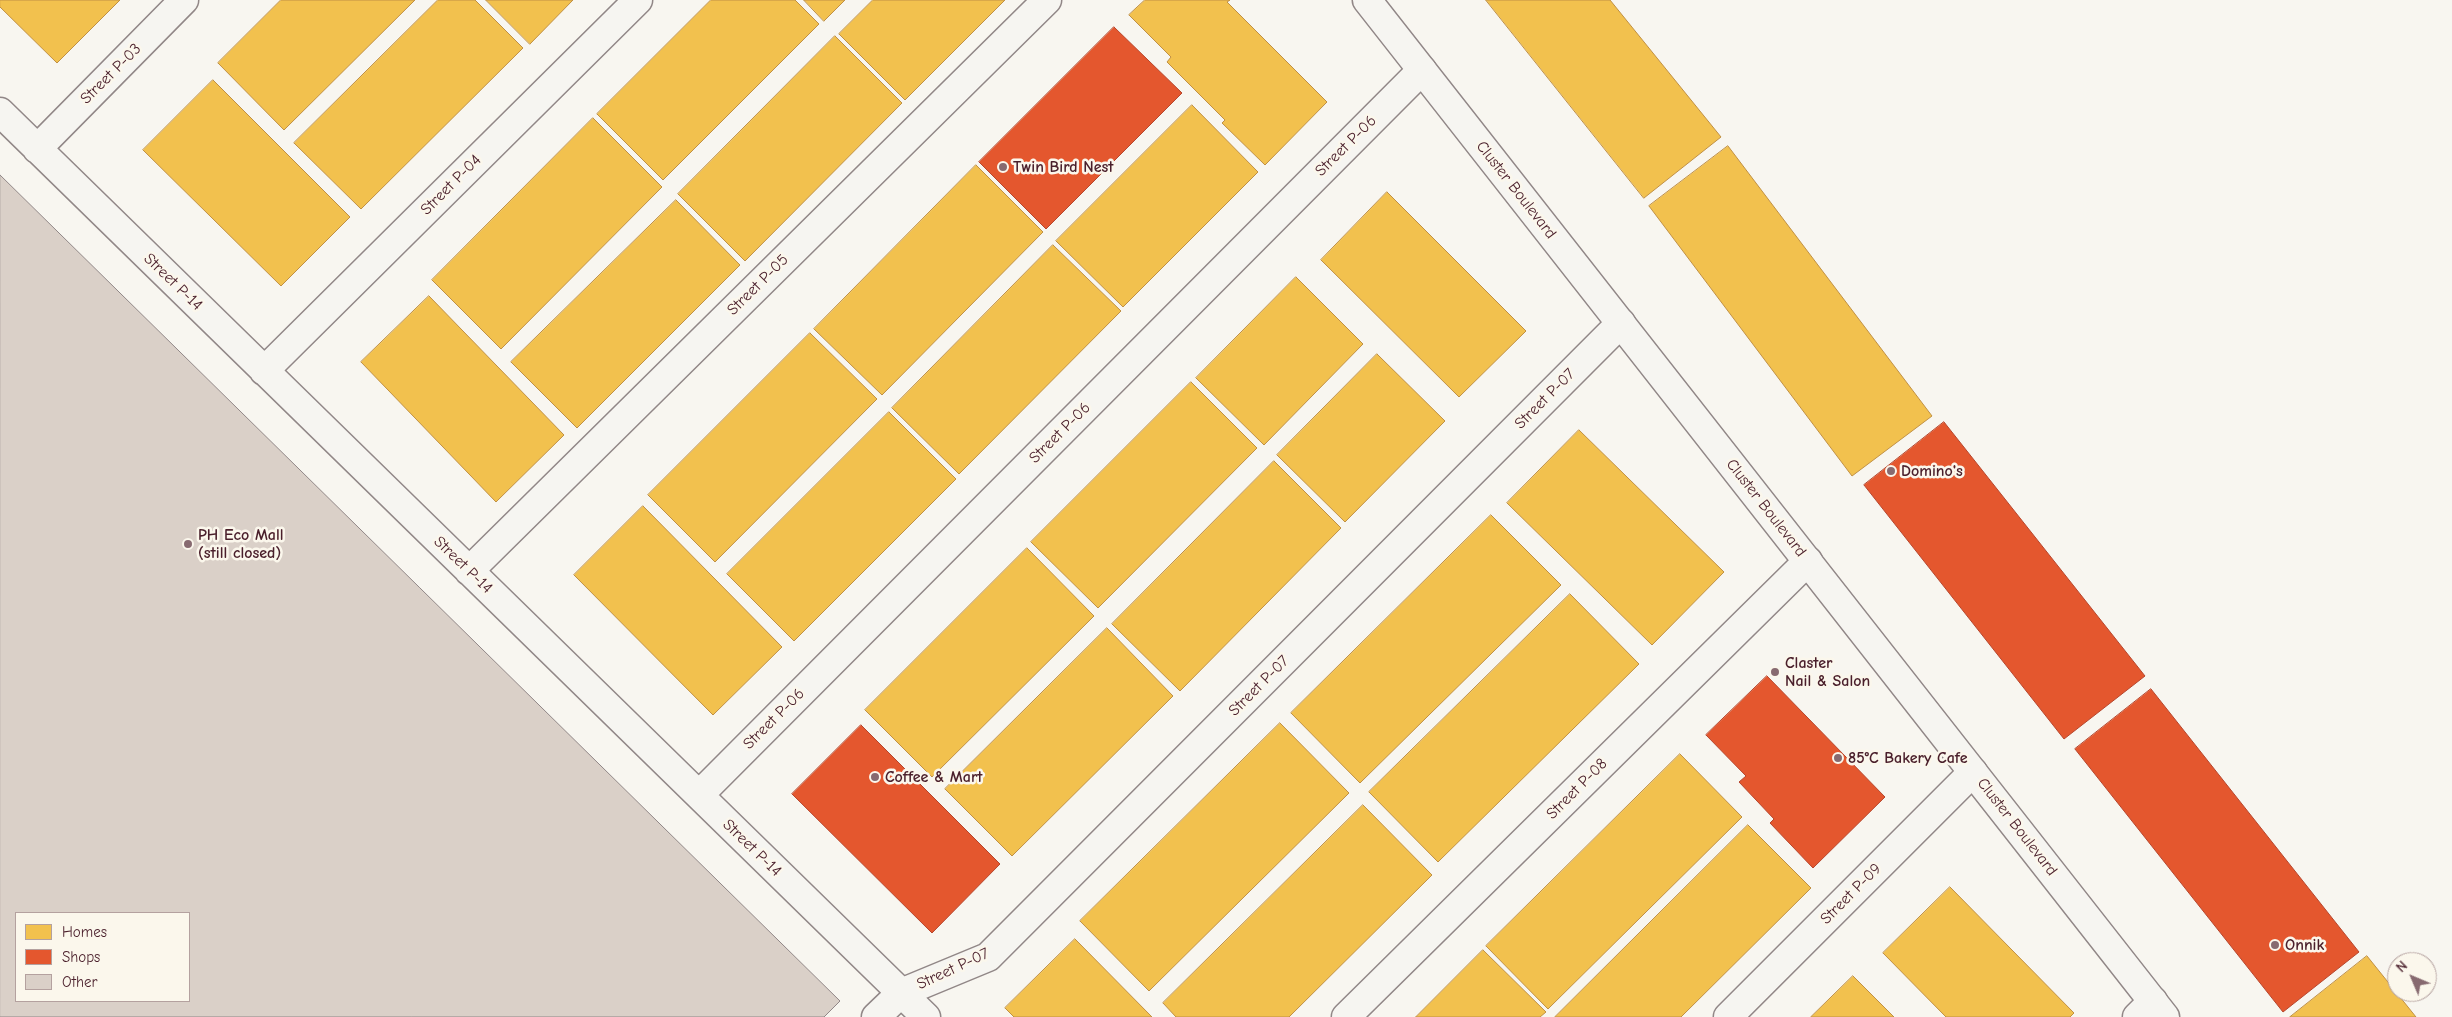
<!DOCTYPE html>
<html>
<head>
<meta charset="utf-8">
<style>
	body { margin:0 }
	#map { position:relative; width:2452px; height:1017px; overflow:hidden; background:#f8f6f0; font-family:"Comic Neue",sans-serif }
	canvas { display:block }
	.legend { position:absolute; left:15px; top:912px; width:175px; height:90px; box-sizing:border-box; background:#fbf7ec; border:1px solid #b4a19f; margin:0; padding:6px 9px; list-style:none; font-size:15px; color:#4a1f2b }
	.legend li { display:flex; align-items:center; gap:10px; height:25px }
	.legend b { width:25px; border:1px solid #b4a19f }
	.north { position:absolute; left:2387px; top:952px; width:50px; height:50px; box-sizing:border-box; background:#fbf7ec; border:1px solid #b4a19f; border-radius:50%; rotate:315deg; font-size:14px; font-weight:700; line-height:20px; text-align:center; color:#4a1f2b }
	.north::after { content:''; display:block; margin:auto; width:18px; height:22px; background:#876a70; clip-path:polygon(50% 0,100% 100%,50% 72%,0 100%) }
</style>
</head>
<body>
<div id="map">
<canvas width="2452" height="1017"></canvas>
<ul class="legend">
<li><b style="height:14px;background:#f2c14e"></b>Homes</li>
<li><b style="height:14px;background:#e4572e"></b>Shops</li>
<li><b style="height:14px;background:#dad0c8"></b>Other</li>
</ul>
<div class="north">N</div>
</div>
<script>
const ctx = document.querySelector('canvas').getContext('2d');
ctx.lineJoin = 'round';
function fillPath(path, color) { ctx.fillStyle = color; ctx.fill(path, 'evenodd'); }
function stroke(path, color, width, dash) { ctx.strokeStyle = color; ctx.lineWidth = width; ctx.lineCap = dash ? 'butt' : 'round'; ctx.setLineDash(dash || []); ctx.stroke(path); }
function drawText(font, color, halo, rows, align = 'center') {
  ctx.font = font + ' "Comic Neue",sans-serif'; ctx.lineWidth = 5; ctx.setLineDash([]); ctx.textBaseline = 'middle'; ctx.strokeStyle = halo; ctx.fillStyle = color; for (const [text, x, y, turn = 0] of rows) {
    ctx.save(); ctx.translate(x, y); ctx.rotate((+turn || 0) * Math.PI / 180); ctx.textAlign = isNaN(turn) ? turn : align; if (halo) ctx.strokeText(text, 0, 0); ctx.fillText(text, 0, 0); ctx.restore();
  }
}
const homes = new Path2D(`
	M0 0H120L57 63 0 7Z
	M281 0H415L284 130 218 63Z
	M438 0H475L523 48 361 209 294 143Z
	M486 0H573L530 44Z
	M711 0H795L819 24 663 180 597 114Z
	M804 0H845L824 21Z
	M873 0H1005L905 100 839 34Z
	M1145 0H1230L1227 2 1327 102 1265 165 1222 123 1225 120 1167 62 1171 57 1129 15Z
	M1486 0H1610L1721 137 1644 198Z
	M835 36 902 103 745 261 678 194Z
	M213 80 350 217 281 286 143 150Z
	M1192 105 1258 172 1123 307 1056 241Z
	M593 118 662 187 501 349 432 280Z
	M1728 146 1932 416 1852 476 1649 206Z
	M976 165 1043 232 882 395 814 329Z
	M1387 192 1526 331 1459 397 1321 260Z
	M676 200 740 265 577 428 511 362Z
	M1053 245 1121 311 959 474 892 408Z
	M1296 277 1363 344 1264 445 1196 378Z
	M429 296 564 435 496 502 361 362Z
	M810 333 877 399 715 562 648 495Z
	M1377 354 1445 421 1345 522 1277 455Z
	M1191 382 1257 448 1098 608 1031 542Z
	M889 412 956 479 794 641 727 574Z
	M1579 430 1724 572 1652 645 1507 503Z
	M1274 461 1341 528 1180 691 1112 624Z
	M643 506 782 647 713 715 574 575Z
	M1491 515 1561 585 1360 783 1291 713Z
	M1027 548 1094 616 932 777 865 710Z
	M1570 594 1639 664 1438 862 1369 792Z
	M1107 628 1173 696 1012 856 945 789Z
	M1280 723 1349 793 1149 991 1080 921Z
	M1680 754 1742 817 1548 1009 1486 946Z
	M1363 805 1432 875 1289 1017H1176L1163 1003Z
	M1748 825 1811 888 1681 1017H1555Z
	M1950 887 2074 1013 2070 1017H1946L1883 953Z
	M1075 939 1152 1017H1014L1005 1008Z
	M1483 950 1546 1012 1540 1017H1416Z
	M2367 956 2416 1017H2290Z
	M1853 976 1894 1017H1811Z`);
fillPath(homes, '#f2c14e');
stroke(homes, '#c09044', 1);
const shops = new Path2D(`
	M1114 27 1182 93 1046 229 979 162Z
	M0 242 771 996 751 1017H0ZM16 913H189V1001H16Z
	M1944 422 2145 676 2064 739 1864 485Z
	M1767 676 1885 797 1813 868 1770 823 1774 819 1739 782 1746 776 1706 735Z
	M2151 689 2359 952 2283 1012 2075 749Z
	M861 725 1000 864 932 933 792 794Z`);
fillPath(shops, '#e4572e');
stroke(shops, '#b6462d', 1);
const building = new Path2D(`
	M0 175 840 1001 824 1017H0ZM16 913H189V1001H16Z`);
fillPath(building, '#dad0c8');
stroke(building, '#918787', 1);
const minor = new Path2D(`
	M0 112 926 1017
	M37 149 184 0
	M264 371 638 0
	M469 571 1047 0
	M699 795 1422 70
	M876 1017 901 993 988 957 1621 323
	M1346 1017 1808 561
	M1728 1017 1973 772
	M2137 1017 2153 1001`);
const tertiary = new Path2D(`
	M1367 0 2165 1017`);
stroke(minor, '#918787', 31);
stroke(tertiary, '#918787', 31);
stroke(minor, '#f6f5f1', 28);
stroke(tertiary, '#f6f5f1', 28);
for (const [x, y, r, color] of [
	[1003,167,5,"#876a70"],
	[1891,471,5,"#876a70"],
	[188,544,5,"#876a70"],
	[1775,672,5,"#876a70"],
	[1838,758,5,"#876a70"],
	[875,777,5,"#876a70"],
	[2275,945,5,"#876a70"]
]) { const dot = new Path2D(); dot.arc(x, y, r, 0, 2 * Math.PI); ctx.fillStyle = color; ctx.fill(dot); stroke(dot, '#fbf7ec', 2); }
drawText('16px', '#4a1f2b', '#fbf7ec', [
	["Street P-03",111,74,-45],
	["Street P-06",1346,146,-45],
	["Street P-04",451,185,-45],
	["Cluster Boulevard",1516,190,52],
	["Street P-14",173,282,44],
	["Street P-05",758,285,-45],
	["Street P-07",1545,399,-45],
	["Street P-06",1060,433,-45],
	["Cluster Boulevard",1766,508,52],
	["Street P-14",463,565,44],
	["Street P-07",1259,686,-45],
	["Street P-06",774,719,-45],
	["Street P-08",1577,789,-45],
	["Cluster Boulevard",2017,827,52],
	["Street P-14",752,848,44],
	["Street P-09",1851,894,-45],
	["Street P-07",953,969,-25]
]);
drawText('bold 16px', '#4a1f2b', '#fbf7ec', [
	["Twin Bird Nest",1013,167],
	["Domino's",1901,471],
	["PH Eco Mall",198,535],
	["(still closed)",198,553],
	["Claster",1785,663],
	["Nail & Salon",1785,681],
	["85°C Bakery Cafe",1848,758],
	["Coffee & Mart",885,777],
	["Onnik",2285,945]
], 'left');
</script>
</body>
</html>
